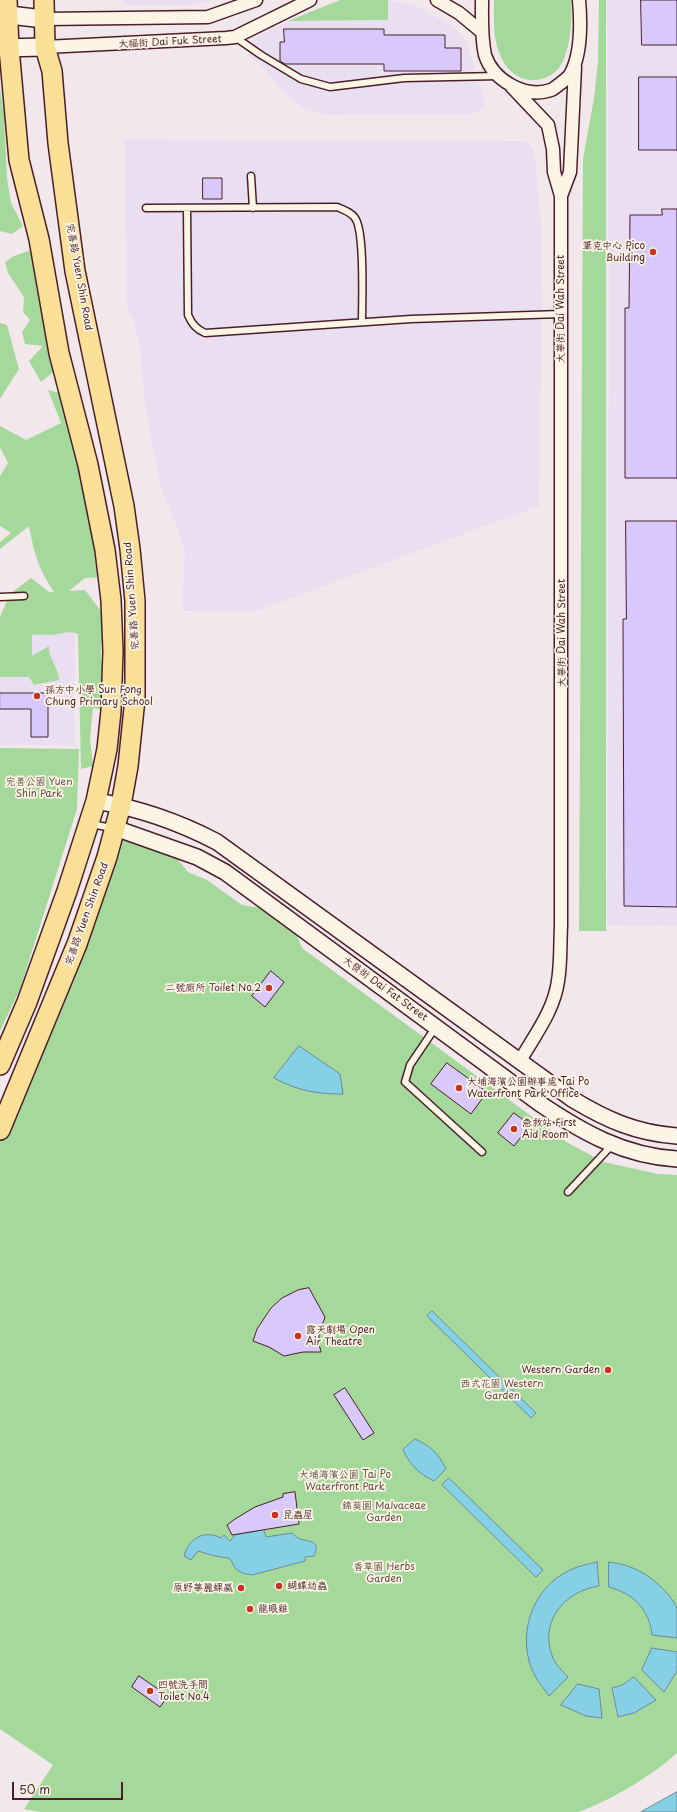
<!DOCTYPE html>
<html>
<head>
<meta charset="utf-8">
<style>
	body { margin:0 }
	#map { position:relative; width:677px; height:1812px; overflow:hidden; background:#f2e8ec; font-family:"Playpen Sans",sans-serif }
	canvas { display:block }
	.scale { position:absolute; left:12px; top:1782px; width:111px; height:18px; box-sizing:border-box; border:2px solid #4a1f2b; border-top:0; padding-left:5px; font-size:12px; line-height:14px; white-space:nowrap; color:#4a1f2b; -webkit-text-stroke:3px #fcf5e5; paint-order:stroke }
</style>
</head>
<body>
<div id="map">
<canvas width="677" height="1812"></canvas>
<div class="scale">50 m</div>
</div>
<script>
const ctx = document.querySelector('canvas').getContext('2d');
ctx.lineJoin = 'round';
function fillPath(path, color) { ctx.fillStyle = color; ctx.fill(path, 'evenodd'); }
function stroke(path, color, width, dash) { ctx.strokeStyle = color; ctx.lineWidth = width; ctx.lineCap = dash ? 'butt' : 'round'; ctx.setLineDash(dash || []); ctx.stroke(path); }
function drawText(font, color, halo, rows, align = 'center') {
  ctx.font = font + ' "Playpen Sans","LXGW WenKai TC",sans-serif'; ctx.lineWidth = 3.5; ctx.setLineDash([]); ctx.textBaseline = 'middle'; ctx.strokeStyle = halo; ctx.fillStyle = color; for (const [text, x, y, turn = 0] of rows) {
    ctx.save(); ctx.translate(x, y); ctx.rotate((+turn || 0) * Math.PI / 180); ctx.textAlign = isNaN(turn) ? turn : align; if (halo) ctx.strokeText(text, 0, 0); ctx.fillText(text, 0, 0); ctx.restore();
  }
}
fillPath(new Path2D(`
	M123 0H212L194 5H123Z
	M388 0 415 5 454 27 466 39 486 105 480 110 471 114 324 115 300 106 285 94 262 67 248 55 256 37 288 21 388 20Z
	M607 0H677V926L607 925 609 297Z
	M125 139 525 141 534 149 541 223 542 304 539 506 254 612 182 611 185 549 160 484 145 405 140 349 135 324 127 308Z
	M74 616 75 648 74 745H0V617Z`), '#eadff0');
fillPath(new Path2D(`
	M340 0H388V20L288 21Z
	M494 0H571C572 20 571 46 562 63 553 81 527 86 512 72 505 67 499 54 497 46 493 32 494 15 494 0Z
	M599 0H606V931H579L583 159 594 98 598 61Z
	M0 87 4 116 7 178 11 203 23 226 12 234 0 231Z
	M31 250 39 274 36 289 40 295 58 368 41 382 29 361 43 346 25 344 22 332 30 320 23 312 24 297 8 273 5 262 14 256Z
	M0 323 7 325 19 369 0 399Z
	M48 390 60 393 108 577 85 578 69 591 85 590 108 620 117 645 101 643V662L118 664 108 711 93 708 90 738 93 766 81 769 78 634C68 630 62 634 52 635 45 635 39 634 32 635V656L49 646C48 658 59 668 59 680L34 685 29 677H0V617L10 594 31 578 49 592H54C38 568 34 553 29 526L0 549V542L11 533 0 526V476L8 463 0 447V426L26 440 61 423Z
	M0 748 79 749 77 809 20 989 0 1031Z
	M113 831 158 835 188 872 207 880 242 905 267 909 293 926 302 948 568 1143 604 1162 658 1174 677 1175V1753C652 1776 611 1800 579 1812H41L24 1809 53 1765 0 1729V1125Z`), '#a5d99b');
const water = new Path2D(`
	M299 1046 340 1074 343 1094C316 1094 298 1091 274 1078Z
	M432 1311 536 1413 531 1418 427 1316Z
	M415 1439C431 1446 438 1453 446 1469L434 1481C418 1473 411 1466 403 1450Z
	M449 1478 543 1570 536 1577 442 1485Z
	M264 1530 266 1537 292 1533C294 1535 297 1538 300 1539 310 1542 321 1540 314 1556L305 1557V1561L252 1575 242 1573 235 1568 231 1560 228 1558 215 1556 198 1551 191 1560 184 1556C189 1539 203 1529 221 1538L224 1535 230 1541 235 1535Z
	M597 1562 599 1586C564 1591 538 1623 553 1658 556 1665 562 1671 568 1677L549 1696C545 1690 539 1683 535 1676 515 1638 531 1588 570 1570 579 1566 588 1564 597 1562Z
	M609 1562C632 1565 647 1573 663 1589 668 1594 675 1602 677 1609 677 1618 677 1629 677 1638L652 1635C649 1609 634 1594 609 1587Z
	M652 1648 677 1652V1671L664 1692 642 1670Z
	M634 1677 656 1700 634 1713 618 1717 612 1688 622 1685Z
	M578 1684 599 1689 602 1718 586 1716 561 1705Z
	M677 1792V1812H641Z`);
fillPath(water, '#85d0e5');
stroke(water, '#6d899b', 1);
const building = new Path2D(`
	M641 0H677V45H642Z
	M284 29H384V35H445V48H461V71H384V64H285L280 61V42H284Z
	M639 77H677V150H639Z
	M203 178H222V199H203Z
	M662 209H677V478H625V308H629L630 215H662Z
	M626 521H677V907L624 906 623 619H626Z
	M0 693H48V737H31V709H0Z
	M271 971 284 982 265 1007 252 996Z
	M447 1063 487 1092 471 1114 431 1084Z
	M514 1113 530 1125 514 1146 498 1133Z
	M309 1288 325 1317 319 1335V1344L321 1352H303L284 1356 269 1347 253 1341 257 1329 271 1308 282 1298 298 1290Z
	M345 1388 374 1433 363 1440 334 1395Z
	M295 1492 299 1524 232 1535 227 1525 235 1519 255 1507 283 1497V1494Z
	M139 1676 168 1696 160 1707 132 1687Z`);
fillPath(building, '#d9c9fb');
stroke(building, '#4a1f2b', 1);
const service = new Path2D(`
	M235 37 261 55 301 79 330 87 404 78 498 76
	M251 176 253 208
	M146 208 337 207C344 210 351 212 355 218 365 231 362 302 362 322
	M187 208 188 315C192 324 196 329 205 333L411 319 561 314
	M0 597 24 596
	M91 824 112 828
	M435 1028 410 1065 405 1082 482 1152
	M568 1192 612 1145`);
const minor = new Path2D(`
	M437 0 459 13 482 32
	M482 0C482 18 481 37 485 55 493 80 525 99 551 90 554 89 558 85 561 83 564 80 568 78 570 75 582 54 581 23 579 0
	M44 19 208 17 256 0
	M45 47 226 38 235 37 310 0
	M512 87 548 125 553 149 554 172 561 196V926C560 944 561 963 558 981 554 1011 534 1036 520 1061
	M561 196 570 172 575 67`);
const tertiary = new Path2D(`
	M96 801C138 808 179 822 217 842L572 1099C607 1120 636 1133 677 1136
	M115 828 197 857 225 872 539 1103C582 1132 624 1156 677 1159`);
const secondary = new Path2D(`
	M0 14 44 19
	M0 48 45 47`);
const primary = new Path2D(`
	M0 1065 27 1002 67 891 96 801 107 749 111 711 113 651 111 600 105 550 88 465 59 353 39 239 19 160 9 48 7 0
	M0 1130 77 944 107 857 121 805 128 766 135 699V601L130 549 124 506 75 271 58 143 52 71 45 47 44 0`);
stroke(service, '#4a1f2b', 9);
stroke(minor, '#4a1f2b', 15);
stroke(tertiary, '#4a1f2b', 18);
stroke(secondary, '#4a1f2b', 20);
stroke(primary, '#4a1f2b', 22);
stroke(service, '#fcf5e5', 6);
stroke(minor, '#fcf5e5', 12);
stroke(tertiary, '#fcf5e5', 15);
stroke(secondary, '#fcf5e5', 17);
stroke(primary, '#fadf96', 19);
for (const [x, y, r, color] of [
	[653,252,4,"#c8321e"],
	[37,696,4,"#c8321e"],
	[269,988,4,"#c8321e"],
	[459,1088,4,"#c8321e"],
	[514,1129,4,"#c8321e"],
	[298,1336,4,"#c8321e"],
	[608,1370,4,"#c8321e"],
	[275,1515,4,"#c8321e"],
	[279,1586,4,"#c8321e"],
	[241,1588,4,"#c8321e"],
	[250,1609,4,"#c8321e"],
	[150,1691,4,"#c8321e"]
]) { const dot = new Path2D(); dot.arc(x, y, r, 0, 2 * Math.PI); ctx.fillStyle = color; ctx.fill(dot); stroke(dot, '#fcf5e5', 1.5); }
drawText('10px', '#4a1f2b', '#fcf5e5', [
	["大福街 Dai Fuk Street",170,42,-3],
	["完善路 Yuen Shin Road",79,277,80],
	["大華街 Dai Wah Street",561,309,-90],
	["完善路 Yuen Shin Road",132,596,-94],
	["大華街 Dai Wah Street",562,633,-90],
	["完善路 Yuen Shin Road",87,914,-70],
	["大發街 Dai Fat Street",385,989,36]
]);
drawText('10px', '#4a1f2b', '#fcf5e5', [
	["筆克中心 Pico",645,246,"right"],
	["Building",645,258,"right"],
	["孫方中小學 Sun Fong",45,690],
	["Chung Primary School",45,702],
	["二號廁所 Toilet No.2",261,988,"right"],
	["大埔海濱公園辦事處 Tai Po",467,1082],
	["Waterfront Park Office",467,1094],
	["急救站 First",522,1123],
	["Aid Room",522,1135],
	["露天劇場 Open",306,1330],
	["Air Theatre",306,1342],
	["Western Garden",600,1370,"right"],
	["昆蟲屋",283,1515],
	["蝴蝶幼蟲",287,1586],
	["原野華麗蜾蠃",233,1588,"right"],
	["龍眼雞",258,1609],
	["四號洗手間",158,1685],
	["Toilet No.4",158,1697]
], 'left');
drawText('10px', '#614e47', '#fcf5e5', [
	["完善公園 Yuen",39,782],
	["Shin Park",39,794],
	["西式花園 Western",502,1384],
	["Garden",502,1396],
	["大埔海濱公園 Tai Po",345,1475],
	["Waterfront Park",345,1487],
	["錦葵園 Malvaceae",384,1506],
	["Garden",384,1518],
	["香草園 Herbs",384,1567],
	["Garden",384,1579]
]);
</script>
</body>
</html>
